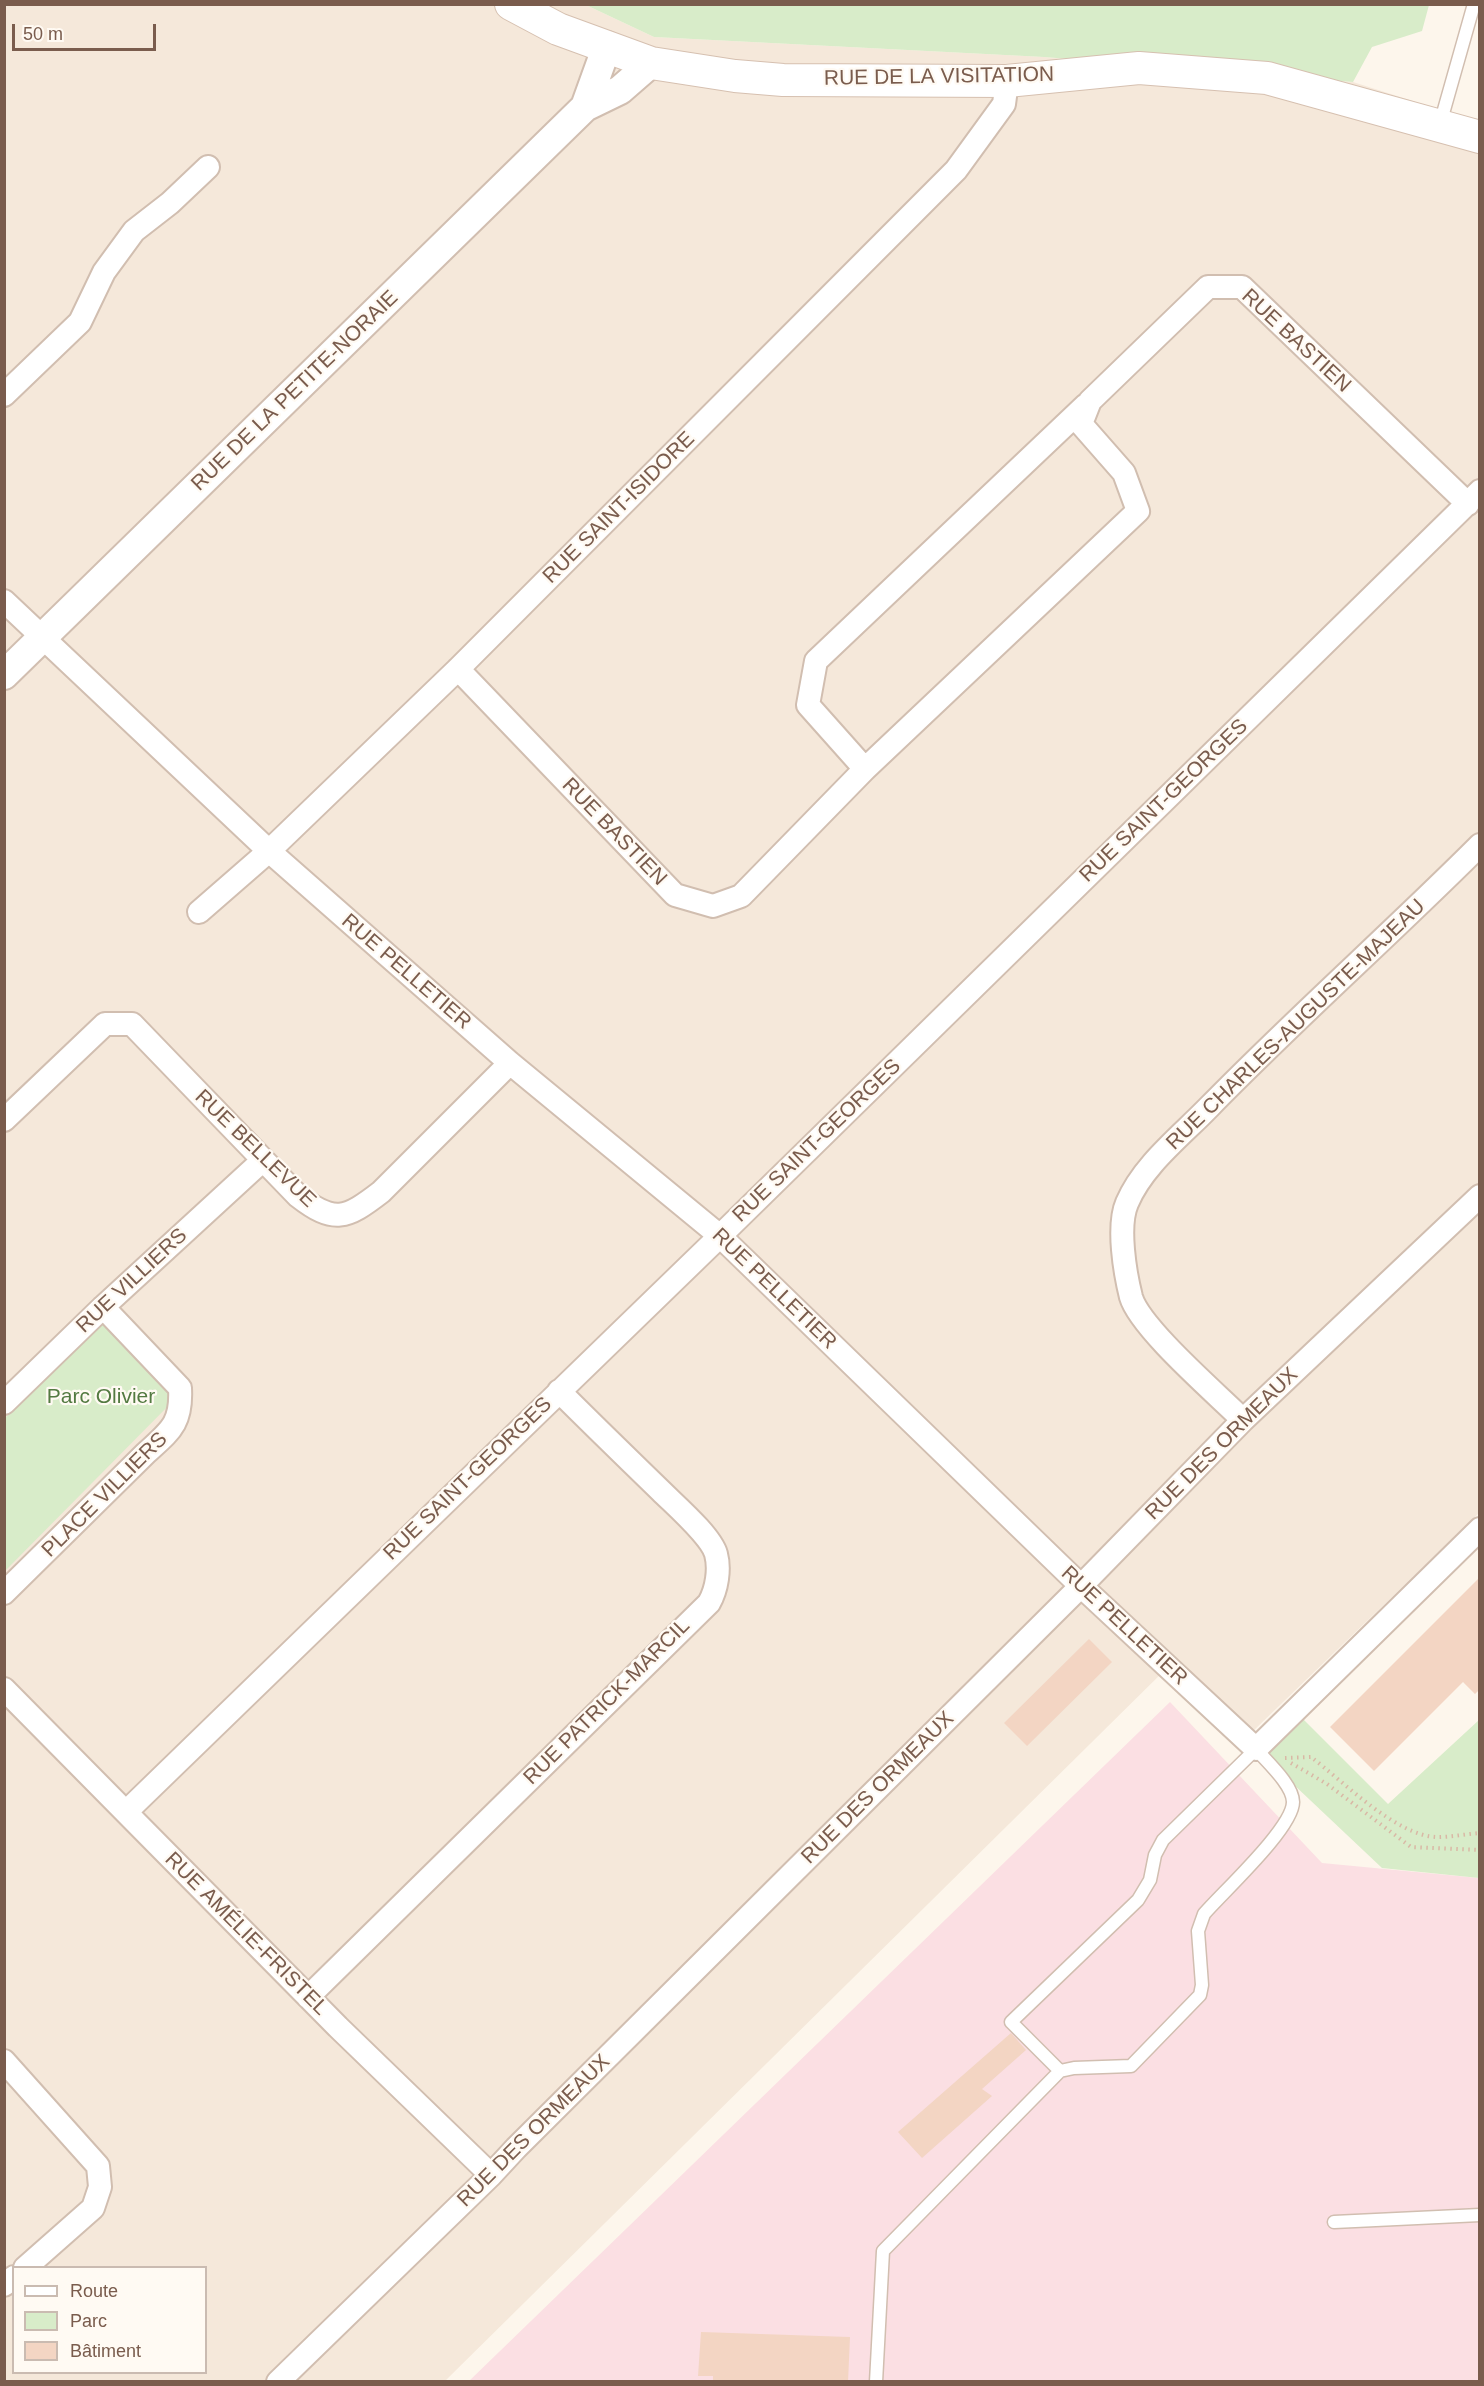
<!DOCTYPE html>
<html>
<head>
<meta charset="utf-8">
<style>
	body { margin:0 }
	#map { position:relative; width:1484px; height:2386px; overflow:hidden; background:#fdf6ec; font-family:Helvetica,sans-serif }
	canvas { display:block }
	.frame { position:absolute; inset:0; border:6px solid #7a5c4d; pointer-events:none }
	.legend { position:absolute; left:12px; top:2266px; width:195px; height:108px; box-sizing:border-box; background:#fffaf3; border:2px solid #cabbb1; margin:0; padding:8px 10px; list-style:none; font-size:18px; color:#7a5c4d }
	.legend li { display:flex; align-items:center; gap:12px; height:30px }
	.legend b { width:30px; border:2px solid #cabbb1 }
	.scale { position:absolute; left:12px; top:24px; width:144px; height:27px; box-sizing:border-box; border:3px solid #7a5c4d; border-top:0; padding-left:8px; font-size:18px; line-height:21px; white-space:nowrap; color:#7a5c4d; -webkit-text-stroke:4px #fffaf3; paint-order:stroke }
</style>
</head>
<body>
<div id="map">
<canvas width="1484" height="2386"></canvas>
<div class="frame"></div>
<ul class="legend">
<li><b style="height:8px;background:#fff"></b>Route</li>
<li><b style="height:16px;background:#d8ecc9"></b>Parc</li>
<li><b style="height:16px;background:#f3d5c3"></b>Bâtiment</li>
</ul>
<div class="scale">50 m</div>
</div>
<script>
const ctx = document.querySelector('canvas').getContext('2d');
ctx.lineJoin = 'round';
function fillPath(path, color) { ctx.fillStyle = color; ctx.fill(path, 'evenodd'); }
function stroke(path, color, width, dash) { ctx.strokeStyle = color; ctx.lineWidth = width; ctx.lineCap = dash ? 'butt' : 'round'; ctx.setLineDash(dash || []); ctx.stroke(path); }
function drawText(font, color, halo, rows, align = 'center') {
  ctx.font = font + ' Helvetica,sans-serif'; ctx.lineWidth = 4.5; ctx.setLineDash([]); ctx.textBaseline = 'middle'; ctx.strokeStyle = halo; ctx.fillStyle = color; for (const [text, x, y, turn = 0] of rows) {
    ctx.save(); ctx.translate(x, y); ctx.rotate((+turn || 0) * Math.PI / 180); ctx.textAlign = isNaN(turn) ? turn : align; if (halo) ctx.strokeText(text, 0, 0); ctx.fillText(text, 0, 0); ctx.restore();
  }
}
fillPath(new Path2D(`
	M5 5H586L654 37 1044 57 1353 82 1479 122V1513L1251 1733 1171 1664 445 2381 5 2382ZM14 2268H206V2372H14Z`), '#f5e8da');
fillPath(new Path2D(`
	M1170 1702 1322 1863 1479 1878V2381L468 2382Z`), '#fbdfe3');
fillPath(new Path2D(`
	M586 5H1429L1422 31 1372 47 1353 82 1044 57 654 37Z
	M101 1320 178 1396 5 1571V1418Z
	M1295 1711 1388 1804 1479 1720V1878L1382 1868 1256 1749Z`), '#d8ecc9');
fillPath(new Path2D(`
	M1480 1577V1689L1475 1694 1463 1682 1374 1771 1330 1727Z
	M1089 1639 1112 1662 1027 1746 1004 1723Z
	M1011 2033 1026 2050 982 2089 992 2096 922 2158 898 2132Z
	M701 2332 850 2337 848 2382H713V2376H698Z`), '#f3d5c3');
const service = new Path2D(`
	M1440 124 1474 4
	M1334 2222 1480 2215
	M876 2382 883 2251 1060 2071 1074 2068 1131 2066 1200 1995 1202 1985 1198 1931 1204 1914C1223 1892 1293 1828 1293 1802 1293 1785 1267 1762 1256 1749L1163 1840 1155 1855 1150 1880 1138 1900 1011 2022 1060 2071`);
const minor = new Path2D(`
	M4 395 80 322 104 272 134 231 170 203 208 167
	M4 601 269 851 510 1063 720 1236 1081 1586 1256 1749 1480 1529
	M458 669 675 895 713 906 741 896 865 769 1138 511 1124 473 1081 424 1090 401 1208 287H1242L1468 504
	M865 769 808 705 816 661 1086 405
	M199 912 269 851 458 669 956 170 1004 104 1007 81
	M4 1120 105 1024H132L298 1196C334 1224 346 1219 381 1192L510 1063
	M4 1403 103 1307 262 1161
	M1243 1420C1217 1394 1140 1328 1131 1297 1125 1273 1117 1226 1127 1203 1143 1165 1181 1136 1209 1107 1297 1017 1391 934 1480 845
	M4 1593 146 1453C170 1431 182 1424 180 1388L103 1307
	M4 1689 338 2027 491 2175
	M126 1812 720 1236 1480 491
	M308 1997 709 1603C717 1589 720 1569 716 1554 711 1536 675 1505 661 1491 627 1458 593 1425 559 1391
	M4 2061 98 2166 100 2187 93 2208 25 2268
	M4 2285 14 2277
	M278 2382 491 2175 516 2148 1081 1586 1243 1420 1480 1196`);
const tertiary = new Path2D(`
	M585 107 607 46
	M4 675 585 107 620 90 651 63`);
const secondary = new Path2D(`
	M511 4 558 29 651 63 735 76 783 80 1007 81 1139 68 1267 78 1480 137`);
stroke(service, '#d1beb0', 15);
stroke(minor, '#d1beb0', 26);
stroke(tertiary, '#d1beb0', 32);
stroke(secondary, '#d6c0b0', 34);
stroke(new Path2D(`
	M1285 1758 1311 1757C1343 1781 1397 1837 1438 1837 1452 1837 1466 1834 1480 1833
	M1291 1763 1327 1784 1411 1847 1480 1850`), '#d9b8a5', 4, [1.5, 4.5]);
stroke(service, '#fff', 12);
stroke(minor, '#fff', 22);
stroke(tertiary, '#fff', 28);
stroke(secondary, '#fff', 32);
drawText('21px', '#7a5c4d', '#fffaf3', [
	["RUE DE LA VISITATION",939,77,-1],
	["RUE BASTIEN",1296,341,43],
	["RUE DE LA PETITE-NORAIE",295,391,-44],
	["RUE SAINT-ISIDORE",619,508,-45],
	["RUE SAINT-GEORGES",1164,801,-44],
	["RUE BASTIEN",614,832,46],
	["RUE PELLETIER",406,972,41],
	["RUE CHARLES-AUGUSTE-MAJEAU",1296,1025,-44],
	["RUE SAINT-GEORGES",817,1141,-44],
	["RUE BELLEVUE",255,1149,44],
	["RUE VILLIERS",132,1281,-43],
	["RUE PELLETIER",774,1289,44],
	["RUE DES ORMEAUX",1222,1444,-45],
	["RUE SAINT-GEORGES",468,1479,-44],
	["PLACE VILLIERS",105,1495,-45],
	["RUE PELLETIER",1124,1626,43],
	["RUE PATRICK-MARCIL",607,1702,-45],
	["RUE DES ORMEAUX",878,1788,-45],
	["RUE AMÉLIE-FRISTEL",246,1934,45],
	["RUE DES ORMEAUX",534,2131,-45]
]);
drawText('21px', '#537a41', '#fffaf3', [
	["Parc Olivier",101,1397]
]);
</script>
</body>
</html>
